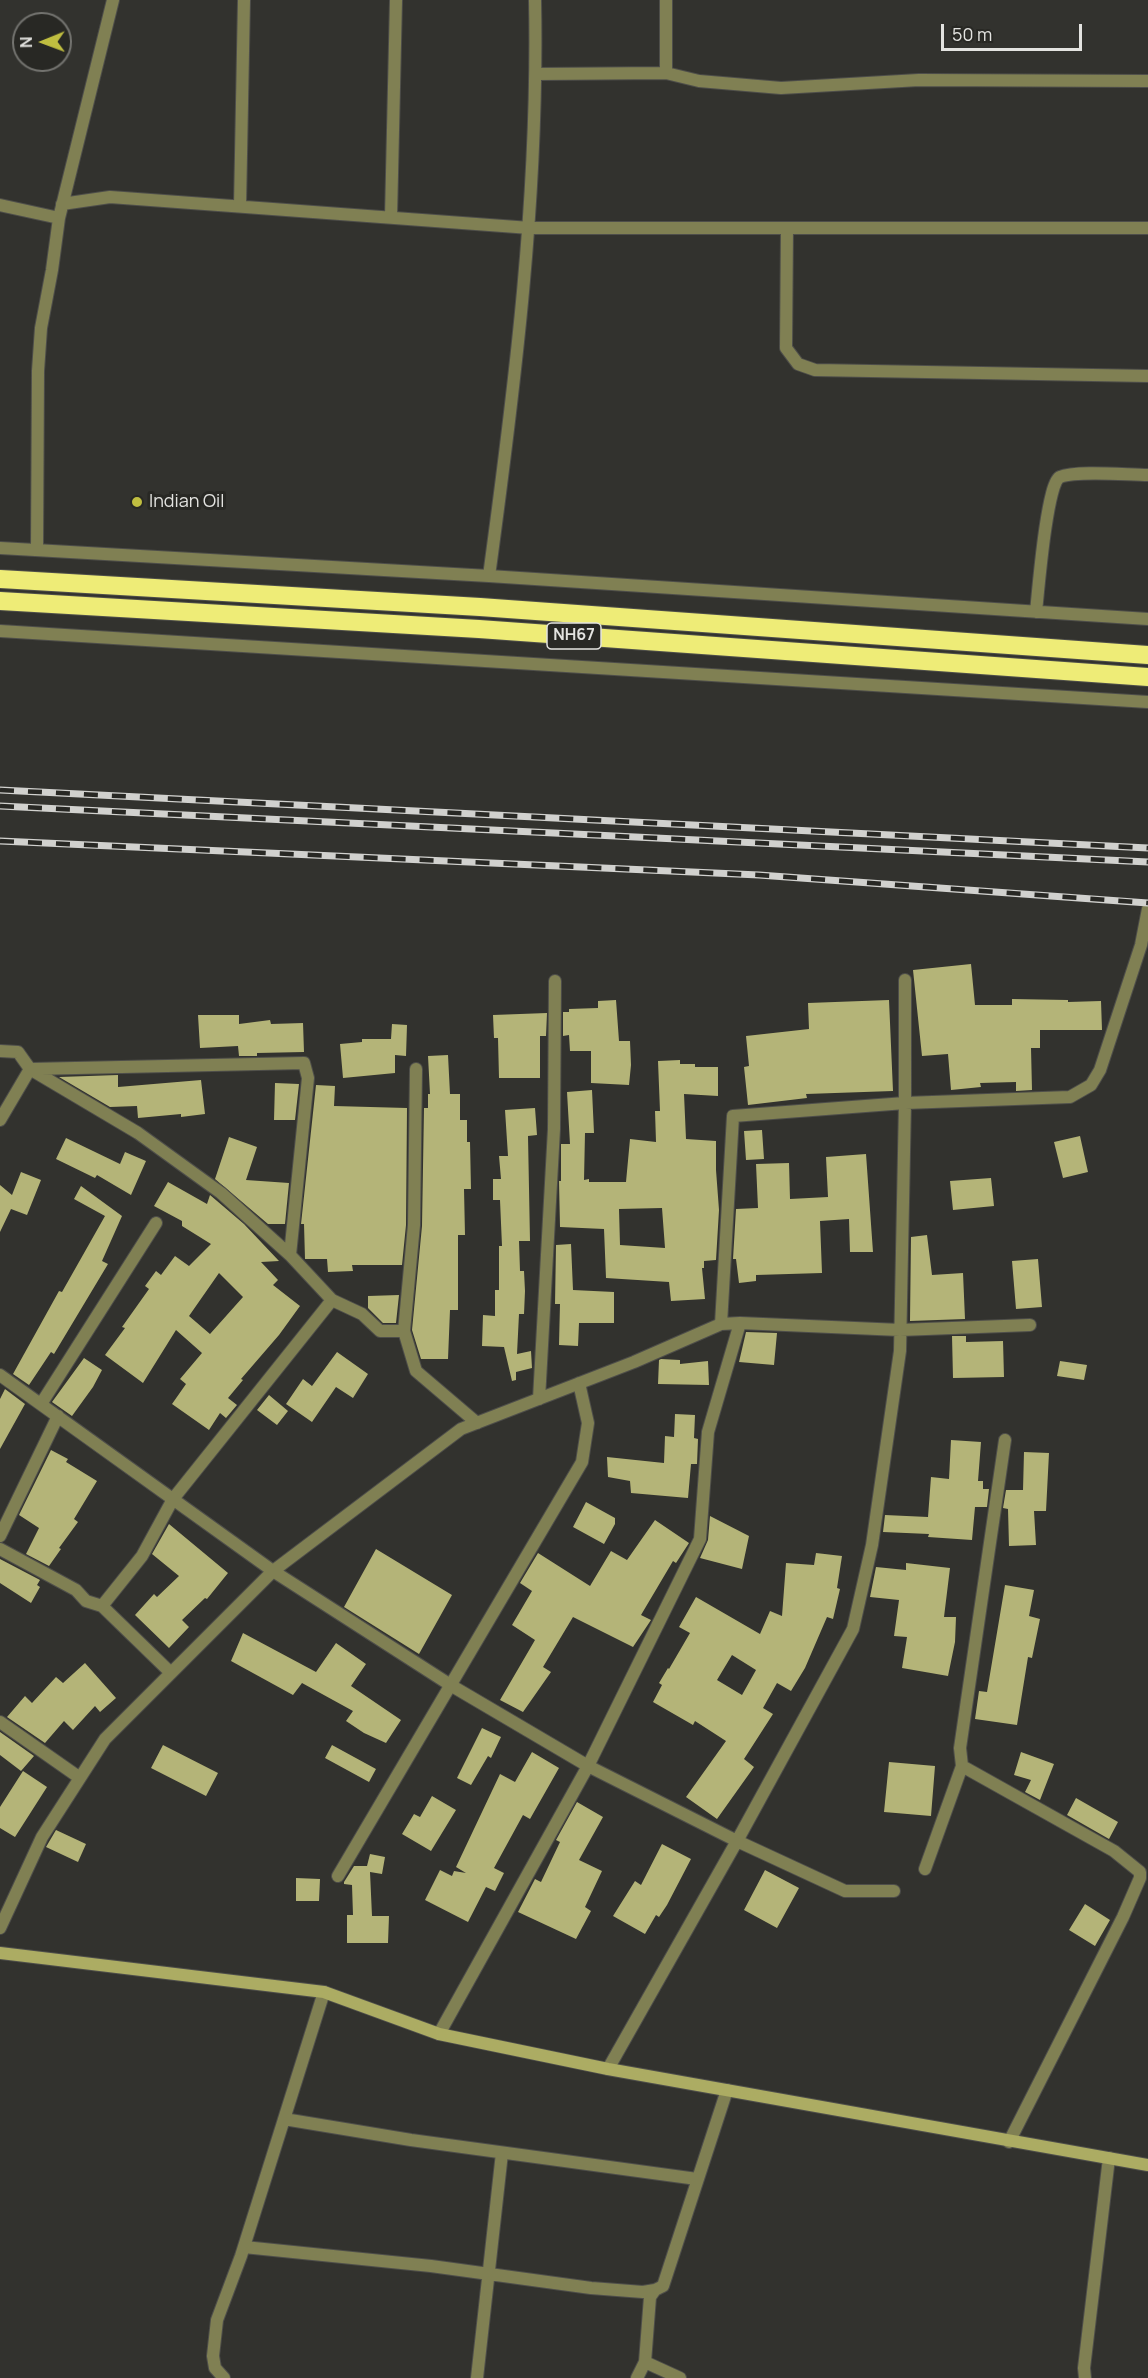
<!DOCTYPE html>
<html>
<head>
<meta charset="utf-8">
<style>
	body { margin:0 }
	#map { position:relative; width:1148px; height:2378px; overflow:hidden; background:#32322e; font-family:Manrope,sans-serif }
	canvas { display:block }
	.north { position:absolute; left:12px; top:12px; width:60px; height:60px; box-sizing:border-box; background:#282824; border:2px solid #73736f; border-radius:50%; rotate:269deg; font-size:16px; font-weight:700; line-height:24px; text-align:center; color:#e3e3e0 }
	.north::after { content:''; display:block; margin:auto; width:21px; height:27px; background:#c0be40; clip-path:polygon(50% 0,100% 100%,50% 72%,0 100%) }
	.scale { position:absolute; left:941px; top:24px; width:141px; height:27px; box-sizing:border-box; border:3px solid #e3e3e0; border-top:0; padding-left:8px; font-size:18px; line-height:21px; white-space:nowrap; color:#e3e3e0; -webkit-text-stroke:4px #282824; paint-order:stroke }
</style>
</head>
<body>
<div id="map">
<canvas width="1148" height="2378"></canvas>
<div class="north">N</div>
<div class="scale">50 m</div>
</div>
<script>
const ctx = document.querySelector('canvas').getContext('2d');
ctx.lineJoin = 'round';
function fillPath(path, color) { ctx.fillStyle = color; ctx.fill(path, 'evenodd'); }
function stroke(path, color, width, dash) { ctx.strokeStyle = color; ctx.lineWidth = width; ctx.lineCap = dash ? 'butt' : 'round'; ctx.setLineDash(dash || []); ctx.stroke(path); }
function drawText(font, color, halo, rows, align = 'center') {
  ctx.font = font + ' Manrope,sans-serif'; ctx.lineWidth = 6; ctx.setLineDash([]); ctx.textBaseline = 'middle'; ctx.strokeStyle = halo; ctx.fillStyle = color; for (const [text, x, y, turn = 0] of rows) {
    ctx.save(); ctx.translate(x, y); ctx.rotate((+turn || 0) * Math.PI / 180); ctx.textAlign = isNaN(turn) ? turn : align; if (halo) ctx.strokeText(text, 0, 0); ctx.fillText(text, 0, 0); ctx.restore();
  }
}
fillPath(new Path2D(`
	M971 964 975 1005H1012V999L1068 1000V1002L1101 1001 1102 1030H1040V1048H1031L1032 1090 1016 1091V1082L980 1083 981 1087 951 1090 948 1054 922 1056 913 970Z
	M616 1000 619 1041H630L631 1065 629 1085 591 1083V1051H570L569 1035 563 1036V1012H569V1009L598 1008V1001Z
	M889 1000 893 1091 806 1094 807 1098 748 1105 744 1067 749 1066 746 1036 809 1029 808 1003Z
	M547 1013 546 1036H540V1078H499L498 1038H494L493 1015Z
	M198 1015H239V1024L270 1020 271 1024 303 1023 304 1052 257 1053V1056H239L238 1046 200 1048Z
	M392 1024 407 1025 406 1056 395 1055V1073L343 1078 340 1044 362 1042V1039H391Z
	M448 1055 450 1094H460V1120H467V1142H470L471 1189H464L465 1235H458V1310H450L448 1359H421L412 1330 422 1226 424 1108H428V1094H430L428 1056Z
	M680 1060V1064H695V1067H718V1096L684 1094 686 1139 716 1141V1170L719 1210 716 1260 704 1261V1268H702L705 1299 671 1301 669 1282 606 1278 604 1229 560 1227 559 1181H561V1144H570L567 1092 592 1090 594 1133H585L584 1180 589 1179V1182H626L630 1139 656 1142 655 1111H660L658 1061ZM662 1208 665 1248 620 1245 619 1209Z
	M118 1075V1087L201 1080 205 1114 181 1117V1114L138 1118 137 1106 110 1107 59 1077Z
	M275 1083 299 1084 295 1120H274Z
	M316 1085 335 1086 334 1106 407 1108 406 1225 402 1265H352L353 1271 328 1272 327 1259H305L304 1224H301Z
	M535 1108 537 1135 528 1136 530 1241H519L520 1271H524L525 1291 524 1314H519L517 1354 531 1351 532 1368 516 1372V1380L512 1381 504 1347 482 1346 483 1315 495 1316V1290H499V1246H502L500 1200H493V1179H501L499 1156H508L505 1110Z
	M762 1130 764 1159 746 1160 744 1131Z
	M1080 1136 1088 1172 1063 1178 1054 1142Z
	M229 1137 257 1147 246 1180 289 1183 285 1224H268L215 1179Z
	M66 1138 120 1164 125 1152 146 1161 131 1195 97 1175 95 1178 56 1159Z
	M866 1154 873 1252H850L849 1219 820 1221 822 1273 756 1275V1281L739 1283 736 1259H733L736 1209 758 1208 756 1164 789 1163 790 1199 828 1197 826 1157Z
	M21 1172 41 1180 27 1215 11 1209 0 1232V1185L12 1195Z
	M991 1178 994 1206 953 1210 950 1181Z
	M168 1182 207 1204 210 1195 244 1224 279 1261 261 1262 278 1280 273 1285 300 1306 279 1335 241 1379 243 1380 228 1398 237 1405 226 1418 220 1413 209 1430 172 1404 186 1384 180 1379 202 1353 176 1330 143 1383 105 1355 125 1328 122 1327 149 1289 145 1286 156 1271 161 1275 175 1256 189 1266 211 1244 182 1226V1221L154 1206ZM219 1273 243 1297 210 1334 189 1316Z
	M81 1186 122 1216 102 1261 108 1264 54 1354 51 1352 29 1385 13 1374 59 1291 62 1292 105 1216 74 1199Z
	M927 1235 932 1275 963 1273 965 1319 910 1321 911 1237Z
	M571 1244 573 1290 614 1292V1323H579L578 1346 559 1345 560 1304H555L556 1245Z
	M1038 1259 1042 1307 1016 1309 1012 1261Z
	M399 1295 396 1323H383L368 1308V1296Z
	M746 1332 777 1333 774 1365 739 1362Z
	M952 1336H966V1342L1003 1341 1004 1377 953 1378Z
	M337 1352 368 1374 353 1398 336 1387 312 1422 286 1404 303 1379 312 1386Z
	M84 1358 102 1370 93 1387 72 1416 52 1402Z
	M661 1359 680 1360V1364L708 1361 709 1385 658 1384 659 1360Z
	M1060 1361 1087 1365 1084 1380 1057 1376Z
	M5 1389 25 1404 0 1449V1399Z
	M269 1395 288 1411 277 1425 257 1410Z
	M675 1414 695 1415 694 1438 698 1439 697 1464H691L688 1498 631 1493 630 1481 608 1477 607 1457 664 1463 665 1436 674 1437Z
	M951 1440 981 1442 978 1481H983V1489H989L987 1507H975L972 1540 928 1537 929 1534 883 1532 885 1515 928 1517 931 1477 949 1479Z
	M51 1450 68 1459 66 1462 97 1481 74 1519 78 1522 59 1548 61 1549 49 1566 26 1554 39 1528 19 1515Z
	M1024 1452 1049 1453 1046 1511H1034L1036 1545 1009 1546 1008 1509 1003 1508 1006 1490H1023Z
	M586 1502 615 1518V1524L604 1544 573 1527Z
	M710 1516 749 1536 742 1569 700 1558 708 1540Z
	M655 1520 689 1543 676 1563 673 1561 641 1615 651 1620 633 1647 573 1617 543 1667 551 1672 523 1712 500 1700 535 1640 512 1625 532 1591 520 1583 538 1553 590 1586 611 1551 627 1560Z
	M169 1524 228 1573 207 1599 205 1598 182 1620 189 1627 169 1648 135 1615 154 1594 157 1597 179 1576 152 1554Z
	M376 1549 452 1595 419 1654 344 1607Z
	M816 1553 842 1556 837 1588 840 1589 833 1619 827 1617 805 1668 791 1691 777 1683 763 1708 773 1714 744 1759 754 1767 717 1819 686 1797 726 1741 695 1721 693 1725 653 1702 662 1685 659 1683 668 1668 669 1669 690 1633 679 1627 696 1597 760 1634 770 1611 782 1616 786 1563 814 1565ZM732 1655 756 1670 742 1695 717 1680Z
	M0 1559 40 1580 37 1585 40 1587 31 1603 0 1583Z
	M906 1563 950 1568 944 1617H956L955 1642 948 1676 902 1668 907 1637 894 1636 899 1600 870 1597 876 1567 906 1570Z
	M1005 1585 1034 1590 1029 1616 1040 1619 1032 1658 1028 1657 1017 1725 975 1719 979 1691 987 1692Z
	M243 1633 316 1672 336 1643 366 1664 351 1686 401 1720 386 1743 364 1733 346 1721 353 1711 302 1683 293 1695 231 1661Z
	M85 1663 116 1698 100 1712 95 1706 73 1730 64 1721 45 1743 7 1717 25 1696 32 1703 56 1677 63 1683Z
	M482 1728 501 1737 491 1758 488 1756 471 1785 457 1778Z
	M0 1732 34 1756 21 1771 0 1755Z
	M163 1745 218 1773 206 1796 151 1768Z
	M332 1745 376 1769 369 1782 325 1758Z
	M532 1752 559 1768 530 1819 523 1815 494 1868 504 1873 495 1891 486 1887 468 1922 425 1900 440 1870 452 1876 454 1871 466 1873 456 1867 500 1774 515 1782Z
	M1021 1752 1054 1764 1040 1800 1025 1792 1031 1780 1014 1775Z
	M889 1762 935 1766 931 1816 884 1812Z
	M23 1771 47 1787 15 1837 0 1828V1807Z
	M432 1796 456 1810 431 1851 402 1834 414 1814 420 1817Z
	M1076 1798 1118 1822 1109 1839 1067 1815Z
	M577 1802 603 1817 579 1860 602 1871 585 1907 591 1911 576 1939 518 1912 535 1879 541 1882 560 1842 556 1840Z
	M56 1830 86 1844 78 1862 46 1847Z
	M662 1844 691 1859 667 1905 659 1917 656 1915 645 1934 613 1916 635 1881 641 1885Z
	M370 1854 385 1857 382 1874 370 1872 372 1916H389L388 1943H347V1915H353L352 1885 344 1884V1882L354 1866H367Z
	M765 1870 799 1888 777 1928 744 1910Z
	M296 1878 320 1879 319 1901H296Z
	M1085 1904 1110 1920 1095 1946 1069 1930Z`), '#b4b478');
const street = new Path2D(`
	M666 0V73
	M536 74 666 73 699 81 781 88 919 80 1148 81
	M62 204 110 197 530 228H1148
	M0 205 59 218
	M240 206 244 0
	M391 217 396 0
	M787 228 786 348 798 364 815 370 1148 376
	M0 548 489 576 1148 619
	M37 550 38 371 41 328 52 270 59 218 113 0
	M489 576C515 385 539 193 535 0
	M1036 612C1038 593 1047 481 1060 477 1076 470 1128 475 1148 475
	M0 631 1148 702
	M0 1051 18 1052 30 1069 138 1133 221 1193 290 1255 332 1300 362 1314 380 1331H404
	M416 1069 414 1225 404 1331 416 1371 477 1423
	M0 1120 30 1069 304 1063 308 1078 290 1255
	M721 1324 733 1116 905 1103 1070 1097 1091 1085 1100 1070 1141 945 1148 909
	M0 1375 273 1571 452 1686 588 1766 737 1841 845 1891H894
	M539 1399 554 1129 555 981
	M41 1404 156 1223
	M0 1536 58 1416
	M0 1549 76 1590 86 1601 102 1606 171 1673
	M102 1606 142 1556 173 1499 332 1300
	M0 1722 80 1778
	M962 1766 1114 1851 1140 1872V1878L1123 1917 1009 2142
	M925 1869 962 1766 960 1748 1005 1440
	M338 1876 582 1462 588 1423 579 1383
	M0 1928 42 1837 105 1739 273 1571 461 1429 634 1362 721 1324 740 1323 900 1330 1030 1325
	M439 2034 588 1766 700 1539 708 1432 740 1323
	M608 2069 737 1841 853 1629 872 1545 900 1351 905 1103V980
	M284 2119 411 2140 697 2179
	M244 2247 431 2266 591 2288 643 2292 655 2290 663 2286 727 2090
	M645 2362 680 2378
	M224 2378 215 2368 213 2356 217 2320 241 2256 324 1992
	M477 2378 502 2153
	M637 2378 645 2362 650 2297 655 2290
	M1085 2378 1084 2368 1109 2158`);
const secondary = new Path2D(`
	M0 1953 324 1992 439 2034 608 2069 1148 2165`);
const highway = new Path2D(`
	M0 579 480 607 1148 655
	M0 601 479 629 1148 677`);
stroke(street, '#4e4e4a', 14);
stroke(secondary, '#4e4e4a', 14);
stroke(highway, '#4e4e4a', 20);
stroke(street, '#808053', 12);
stroke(secondary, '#acac63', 12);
stroke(highway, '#eeec77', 18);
const rail = new Path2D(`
	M0 790 1148 848
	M0 806 1148 862
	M0 841 759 875 1148 903`);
stroke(rail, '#d1d1ce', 7);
stroke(rail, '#282824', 4.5, [14]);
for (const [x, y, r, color] of [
	[137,502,6,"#c0be40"]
]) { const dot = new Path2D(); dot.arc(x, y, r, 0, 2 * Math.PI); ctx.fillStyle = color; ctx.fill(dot); stroke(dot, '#282824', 2); }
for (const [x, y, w] of [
	[574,636,54]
]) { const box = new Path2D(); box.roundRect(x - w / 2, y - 13, w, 26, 4.5); ctx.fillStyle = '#282824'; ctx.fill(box); stroke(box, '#e3e3e0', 1.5); }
drawText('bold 16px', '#e3e3e0', null, [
	["NH67",574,636]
]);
drawText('18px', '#e3e3e0', '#282824', [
	["Indian Oil",149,502]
], 'left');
</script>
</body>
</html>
